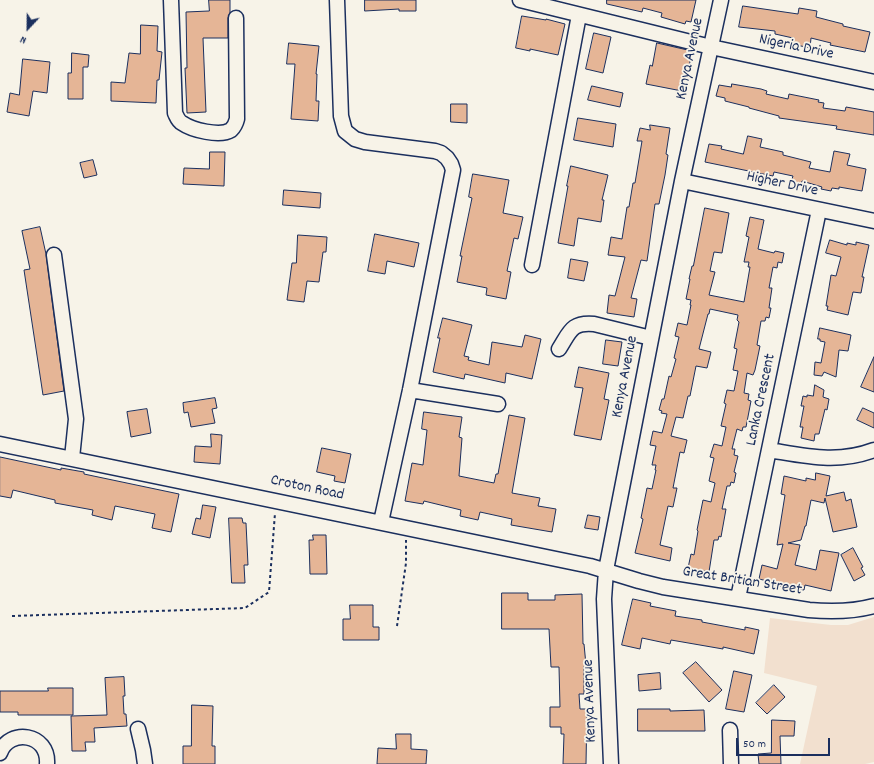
<!DOCTYPE html>
<html>
<head>
<meta charset="utf-8">
<style>
	body { margin:0 }
	#map { position:relative; width:874px; height:764px; overflow:hidden; background:#f7f3e8; font-family:Dekko,sans-serif }
	canvas { display:block }
	.north { position:absolute; left:8px; top:8px; width:40px; height:40px; -webkit-text-stroke:3px #f7f3e8; paint-order:stroke; rotate:202deg; font-size:11px; font-weight:700; line-height:16px; text-align:center; color:#1b2f5e }
	.north::after { content:''; display:block; margin:auto; width:14px; height:18px; background:#1b2f5e; clip-path:polygon(50% 0,100% 100%,50% 72%,0 100%) }
	.scale { position:absolute; left:736px; top:738px; width:94px; height:18px; box-sizing:border-box; border:2px solid #1b2f5e; border-top:0; padding-left:5px; font-size:12px; line-height:14px; white-space:nowrap; color:#1b2f5e; -webkit-text-stroke:3px #f7f3e8; paint-order:stroke }
</style>
</head>
<body>
<div id="map">
<canvas width="874" height="764"></canvas>
<div class="north">N</div>
<div class="scale">50 m</div>
</div>
<script>
const ctx = document.querySelector('canvas').getContext('2d');
ctx.lineJoin = 'round';
function fillPath(path, color) { ctx.fillStyle = color; ctx.fill(path, 'evenodd'); }
function stroke(path, color, width, dash) { ctx.strokeStyle = color; ctx.lineWidth = width; ctx.lineCap = dash ? 'butt' : 'round'; ctx.setLineDash(dash || []); ctx.stroke(path); }
function drawText(font, color, halo, rows, align = 'center') {
  ctx.font = font + ' Dekko,sans-serif'; ctx.lineWidth = 3.5; ctx.setLineDash([]); ctx.textBaseline = 'middle'; ctx.strokeStyle = halo; ctx.fillStyle = color; for (const [text, x, y, turn = 0] of rows) {
    ctx.save(); ctx.translate(x, y); ctx.rotate((+turn || 0) * Math.PI / 180); ctx.textAlign = isNaN(turn) ? turn : align; if (halo) ctx.strokeText(text, 0, 0); ctx.fillText(text, 0, 0); ctx.restore();
  }
}
fillPath(new Path2D(`
	M874 617V762L865 764H800L817 686 764 673 770 618 831 625H848Z`), '#f2e0cf');
const building = new Path2D(`
	M209 0H230V13L228 18V38H203L206 112 187 113 185 68H187L186 12 209 11Z
	M365 0H416V11H399V9L365 11Z
	M607 0H696L691 22 686 21 685 24 661 17 662 13 643 8 642 12 607 4Z
	M743 6 798 14 799 8 817 11 816 17 843 24V26L870 32 865 52 830 45 831 43 811 38 810 48 792 44 793 38 775 34V31L739 27Z
	M522 16 546 20V19L565 24 558 55 530 49V51L516 48Z
	M141 25 158 26 157 51 162 52 159 80H157L156 103 111 101V82L125 83 129 53 140 54Z
	M594 33 611 37 603 73 586 69Z
	M289 43 319 46 316 74H317L316 101H319L318 121 291 119 295 64H287Z
	M657 43 692 51 689 67 687 66 682 91 646 84 650 65 652 66Z
	M72 53 89 55 88 67H83V99H68V73H71Z
	M23 59 50 62 47 93 33 91 29 116 7 112 10 93 19 95Z
	M732 84 761 89 767 91 766 94 788 99 789 94 819 100 818 102 824 103 823 108 845 111 846 107 874 112V135L836 129 837 126 779 118V116L749 108V107L725 101V98L716 96 719 85 731 87Z
	M592 86 623 93 620 107 588 100Z
	M451 104H467V123L451 122Z
	M578 118 616 124 613 147 574 140Z
	M650 125 670 128 666 154 668 155 665 175 659 204H655L647 261 641 260 631 298 637 299 634 317 607 313 609 295 615 296 625 257 608 255 611 237 622 239 627 207H629L633 183H635L642 141H637L640 128 650 130Z
	M748 136 762 139 760 147 783 152V155L811 162 809 168 830 172 834 151 850 154 847 165 866 169 862 191 839 187V189L832 188 831 191 821 189 822 187 802 181 801 185 791 182 793 176 774 172 773 176 705 162 709 144 722 146 721 149 743 154Z
	M210 152H225L224 186 183 184 184 168 209 169Z
	M93 160 97 175 84 178 80 163Z
	M571 166 608 175 602 200H604L601 222 578 218 574 246 558 243 568 186H567Z
	M473 174 509 180 503 213 523 217 518 239 514 238 507 271 511 272 506 299 486 295 487 288 457 282 462 256H460L472 198 469 197Z
	M284 190 321 193 320 208 283 205Z
	M705 208 729 213 722 253 714 252 710 271 715 272 709 295 744 302 750 267H748L749 262H744L749 237 746 236 750 217 764 220 758 249 774 253 775 251 784 253 782 263 778 262 777 268 773 267 769 288H772L769 308H771L769 318 766 317 765 321H761L757 345 760 346 755 370 753 375 747 373 744 393 749 394 748 400 751 401 746 427H743L742 431 737 429 732 449H735L734 455 738 456 734 472 736 473 734 483 731 482 730 486H727L722 509H726L721 537 719 536 718 540H714L709 572 688 568 691 554 694 555 698 531 697 530 703 500 711 502 715 483 709 481 714 458 710 457 714 444 722 446 726 427 721 426 726 404 724 403 727 390 734 391 738 371 733 370 737 349 734 348 739 322 737 320 738 315 710 309 709 314H708L699 349 711 352 707 368 696 366 690 396H688L683 418 676 417 671 436 687 440 684 453 680 452 673 488H677L673 507 668 506 660 545 672 548 670 561 635 553 643 519 641 518 647 488 652 489 656 470H655L656 465H652L656 446 650 445 653 431 662 433 667 414 661 413 662 411 659 410 662 399H664L669 376 671 377 676 359 674 358 679 337 675 336 678 323 687 325 691 305H690L691 300 686 299 690 279H689L692 266H693Z
	M40 227 46 254 64 391 43 395 24 270 30 269 22 231Z
	M375 234 419 243 414 267 387 261 385 274 368 271Z
	M298 235 327 237 326 252H323L319 282 307 281 304 302 287 300 292 263H296Z
	M830 240 847 245V243L856 245V242L869 245 862 277H864L861 293 853 292 848 315 827 310 828 306H826L831 275 836 276 841 257 826 253Z
	M571 259 588 262 584 281 568 278Z
	M443 318 472 325 464 356 469 357 468 360 489 365 492 342 522 347 525 335 541 339 532 379 506 373 505 383 465 374 464 379 433 372 440 338H438Z
	M820 328 851 335 848 351 839 350 836 377 824 372 822 376 814 375 815 362 821 363 825 342 820 341V339H818Z
	M606 340 622 342 618 366 603 364Z
	M874 357V392L861 387Z
	M579 367 609 373 604 399 609 400 601 440 574 435 583 388 575 387Z
	M815 385 824 390 823 397 829 399 827 410 825 409 819 434H815L814 441 801 438 803 427H800L804 406H801L803 396 807 397V395L813 396Z
	M215 398 217 408 212 409 215 423 191 427 188 412 184 413 183 403Z
	M863 408 874 413V428L857 420Z
	M147 409 151 433 131 437 127 412Z
	M424 412 462 417 459 437 462 438 459 476 494 483 496 474H498L509 415 525 418 512 493 540 498 538 506 556 509 552 532 511 525 512 519 480 512 478 520 460 516 461 510 424 501 423 504 405 501 412 463 423 465 427 430 422 429Z
	M211 434 222 435 220 464 194 462 195 446 211 447Z
	M322 448 351 454 345 483 334 481 335 476 317 472Z
	M0 457 61 470V468L84 472V474L179 494 171 532 152 528 155 514 115 506 112 520 92 515 93 510 55 503V500L13 490 11 498 0 496Z
	M816 473 830 476 826 496 844 492 846 501 851 499 857 527 833 532 825 498 824 503 811 500 806 526H805L801 540 788 543 800 545 795 565 816 570 820 550 839 553 831 591 805 585 804 590 785 587 775 585 776 583 759 579 762 565 777 569 783 544 777 545 785 495 781 494 784 476 806 481V478L815 480Z
	M203 505 216 507 210 538 192 534 196 518 200 519Z
	M588 515 600 517 598 530 585 528Z
	M229 518H242L243 523H246L248 565H244L245 583H232Z
	M313 535H326L327 574H310L309 540H313Z
	M853 548 863 567 861 568 865 575 854 581 841 555Z
	M502 593H528V600H555V595L582 594 583 644H584L586 665 584 666V694H579L580 709H587L586 764H563L564 734H561V727H550V707H560L559 667H551L549 629H502Z
	M633 599 651 603 650 606 676 611 675 616 702 620V622L745 630V627L759 630 754 654 723 647V649L671 640 670 644 642 638 640 649 622 645Z
	M350 605H373V627H379V640H343V619H350Z
	M696 662 722 690 709 702 683 673Z
	M734 671 752 675 744 712 726 709Z
	M660 673 661 689 639 691 638 675Z
	M124 677 125 696H123L124 714H126L127 726 94 728 95 742H85L86 751H72L71 716 107 715 105 678Z
	M774 685 785 697 767 714 756 703Z
	M48 688H73V715H18V712H0V691H48Z
	M192 705 213 706 212 746H215V764H183V746H191Z
	M638 709H670V711L704 710 705 731H638Z
	M772 720 795 721 794 736H780L781 764H759L758 754 771 753Z
	M396 734H411V749L427 750 426 764H377L378 748 396 749Z`);
fillPath(building, '#e5b596');
stroke(building, '#1b2f5e', 1);
const minor = new Path2D(`
	M171 0 175 113C177 117 178 121 182 123 192 130 220 137 231 130 234 127 236 123 237 119L236 18
	M337 0 341 116 345 131 355 139 365 142 435 151 441 153 447 158 451 164 453 170 410 390 381 522
	M520 0 711 47 874 82
	M682 181 874 221
	M54 255 76 419 72 458
	M532 265 579 15
	M559 349C570 332 571 322 594 324L651 338
	M410 390 498 404
	M0 444 590 566 639 581 663 587 809 610C831 612 852 612 874 606
	M769 450C806 456 837 464 874 450
	M738 598 819 210
	M138 729 143 750 145 764
	M730 730 731 764
	M0 753C9 728 49 733 47 764
	M611 764 604 599 606 570 682 181 721 0`);
stroke(minor, '#1b2f5e', 17);
stroke(new Path2D(`
	M12 616 245 608 269 592 275 513
	M397 626 406 563V540`), '#1b2f5e', 2, [3, 3]);
stroke(minor, '#f7f3e8', 14);
drawText('16px', '#1b2f5e', '#f7f3e8', [
	["Nigeria Drive",796,48,12],
	["Kenya Avenue",691,59,-78],
	["Higher Drive",782,185,12],
	["Kenya Avenue",626,377,-79],
	["Lanka Crescent",762,400,-78],
	["Croton Road",307,489,12],
	["Great Britian Street",742,582,9],
	["Kenya Avenue",591,701,-92]
]);
</script>
</body>
</html>
